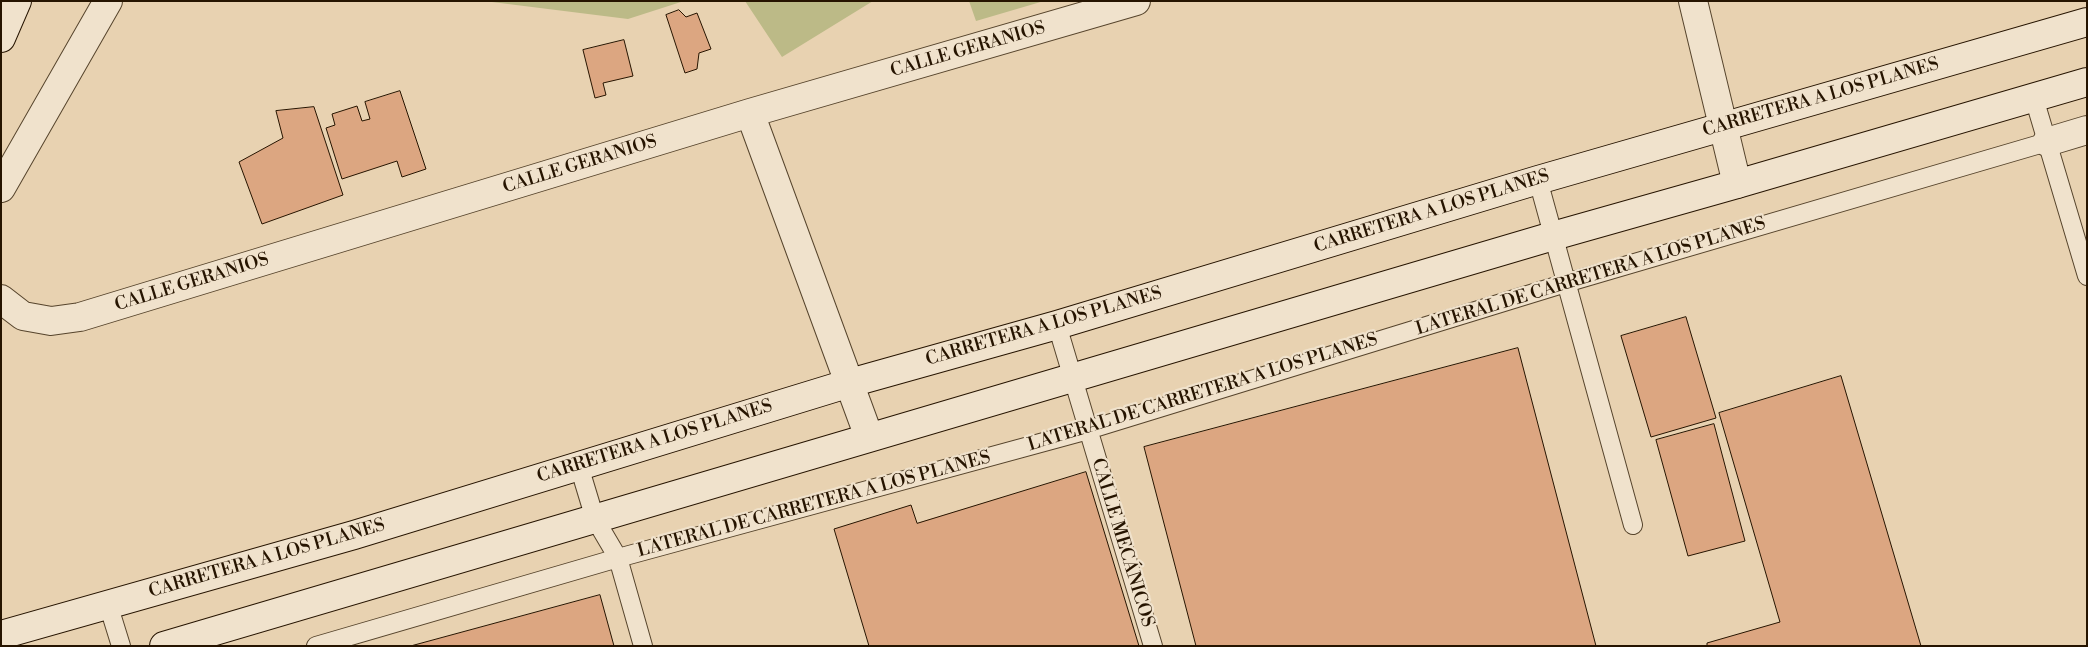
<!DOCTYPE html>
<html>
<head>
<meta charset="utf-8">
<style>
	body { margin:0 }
	#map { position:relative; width:2088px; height:647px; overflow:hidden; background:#e8d2b1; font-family:"Libre Bodoni",serif }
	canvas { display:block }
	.frame { position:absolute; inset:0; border:2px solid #261400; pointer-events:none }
</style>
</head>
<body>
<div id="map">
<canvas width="2088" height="647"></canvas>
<div class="frame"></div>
</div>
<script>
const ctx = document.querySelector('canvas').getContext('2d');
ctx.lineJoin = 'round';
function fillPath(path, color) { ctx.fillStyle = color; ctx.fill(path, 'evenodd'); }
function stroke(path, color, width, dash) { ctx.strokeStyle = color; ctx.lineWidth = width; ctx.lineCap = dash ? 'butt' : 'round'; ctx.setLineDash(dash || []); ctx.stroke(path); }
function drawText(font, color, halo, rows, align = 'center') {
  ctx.font = font + ' "Libre Bodoni",serif'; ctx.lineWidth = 4.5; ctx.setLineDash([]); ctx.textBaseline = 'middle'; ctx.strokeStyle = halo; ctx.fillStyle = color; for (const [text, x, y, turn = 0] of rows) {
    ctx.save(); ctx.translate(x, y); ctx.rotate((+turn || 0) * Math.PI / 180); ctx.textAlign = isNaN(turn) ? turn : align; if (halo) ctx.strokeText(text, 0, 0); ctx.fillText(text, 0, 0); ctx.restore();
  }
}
fillPath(new Path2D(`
	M484 1H684L628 19Z
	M745 1H873L782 57Z
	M969 1H1044L976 21Z`), '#bcba87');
const building = new Path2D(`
	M679 10 686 17 697 13 711 49 699 53 697 69 685 73 666 15Z
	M624 40 633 76 603 83 606 95 595 98 583 50Z
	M400 91 426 169 402 177 397 161 342 179 326 128 335 125 332 114 357 106 362 121 370 119 365 102Z
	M314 107 343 195 262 224 239 162 283 138 276 111Z
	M1686 317 1716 418 1651 437 1621 336Z
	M1518 348 1596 646H1196L1144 447Z
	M1841 376 1921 646H1707V643L1780 622 1719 413Z
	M1714 424 1745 541 1688 556 1656 440Z
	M1086 472 1139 646H869L834 529 911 505 917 523Z
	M600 595 614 646H411Z`);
fillPath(building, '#dca681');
stroke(building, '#261400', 1);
const service = new Path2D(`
	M2034 98 2087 276
	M1538 180 1633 525
	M1057 325 1153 646
	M579 466 595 519 618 558 643 646
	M108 604 121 646
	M316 646 618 558 1088 430 1566 283 2047 142`);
const minor = new Path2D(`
	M1693 1 1737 184
	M750 113 869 437
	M2047 142 2087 130
	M1 188 108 1
	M1 299 23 316 51 321 80 317 750 113 1136 1`);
const secondary = new Path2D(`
	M1 38 17 1
	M1 635 354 535 850 383 1057 325 1538 180 2087 22
	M164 646 1553 236 1737 184 2087 82`);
stroke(service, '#56442c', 20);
stroke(minor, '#56442c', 30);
stroke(secondary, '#261400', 30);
stroke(service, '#f0e2cc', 18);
stroke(minor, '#f0e2cc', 28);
stroke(secondary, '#f0e2cc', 28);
drawText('18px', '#261400', '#f0e2cc', [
	["CALLE GERANIOS",968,50,-16],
	["CARRETERA A LOS PLANES",1821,98,-16],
	["CALLE GERANIOS",580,165,-17],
	["CARRETERA A LOS PLANES",1432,212,-17],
	["LATERAL DE CARRETERA A LOS PLANES",1591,277,-17],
	["CALLE GERANIOS",192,283,-17],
	["CARRETERA A LOS PLANES",1044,327,-16],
	["LATERAL DE CARRETERA A LOS PLANES",1203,393,-17],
	["CARRETERA A LOS PLANES",655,442,-17],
	["LATERAL DE CARRETERA A LOS PLANES",814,505,-15],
	["CALLE MECÁNICOS",1122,543,73],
	["CARRETERA A LOS PLANES",267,559,-16]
]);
</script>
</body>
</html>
